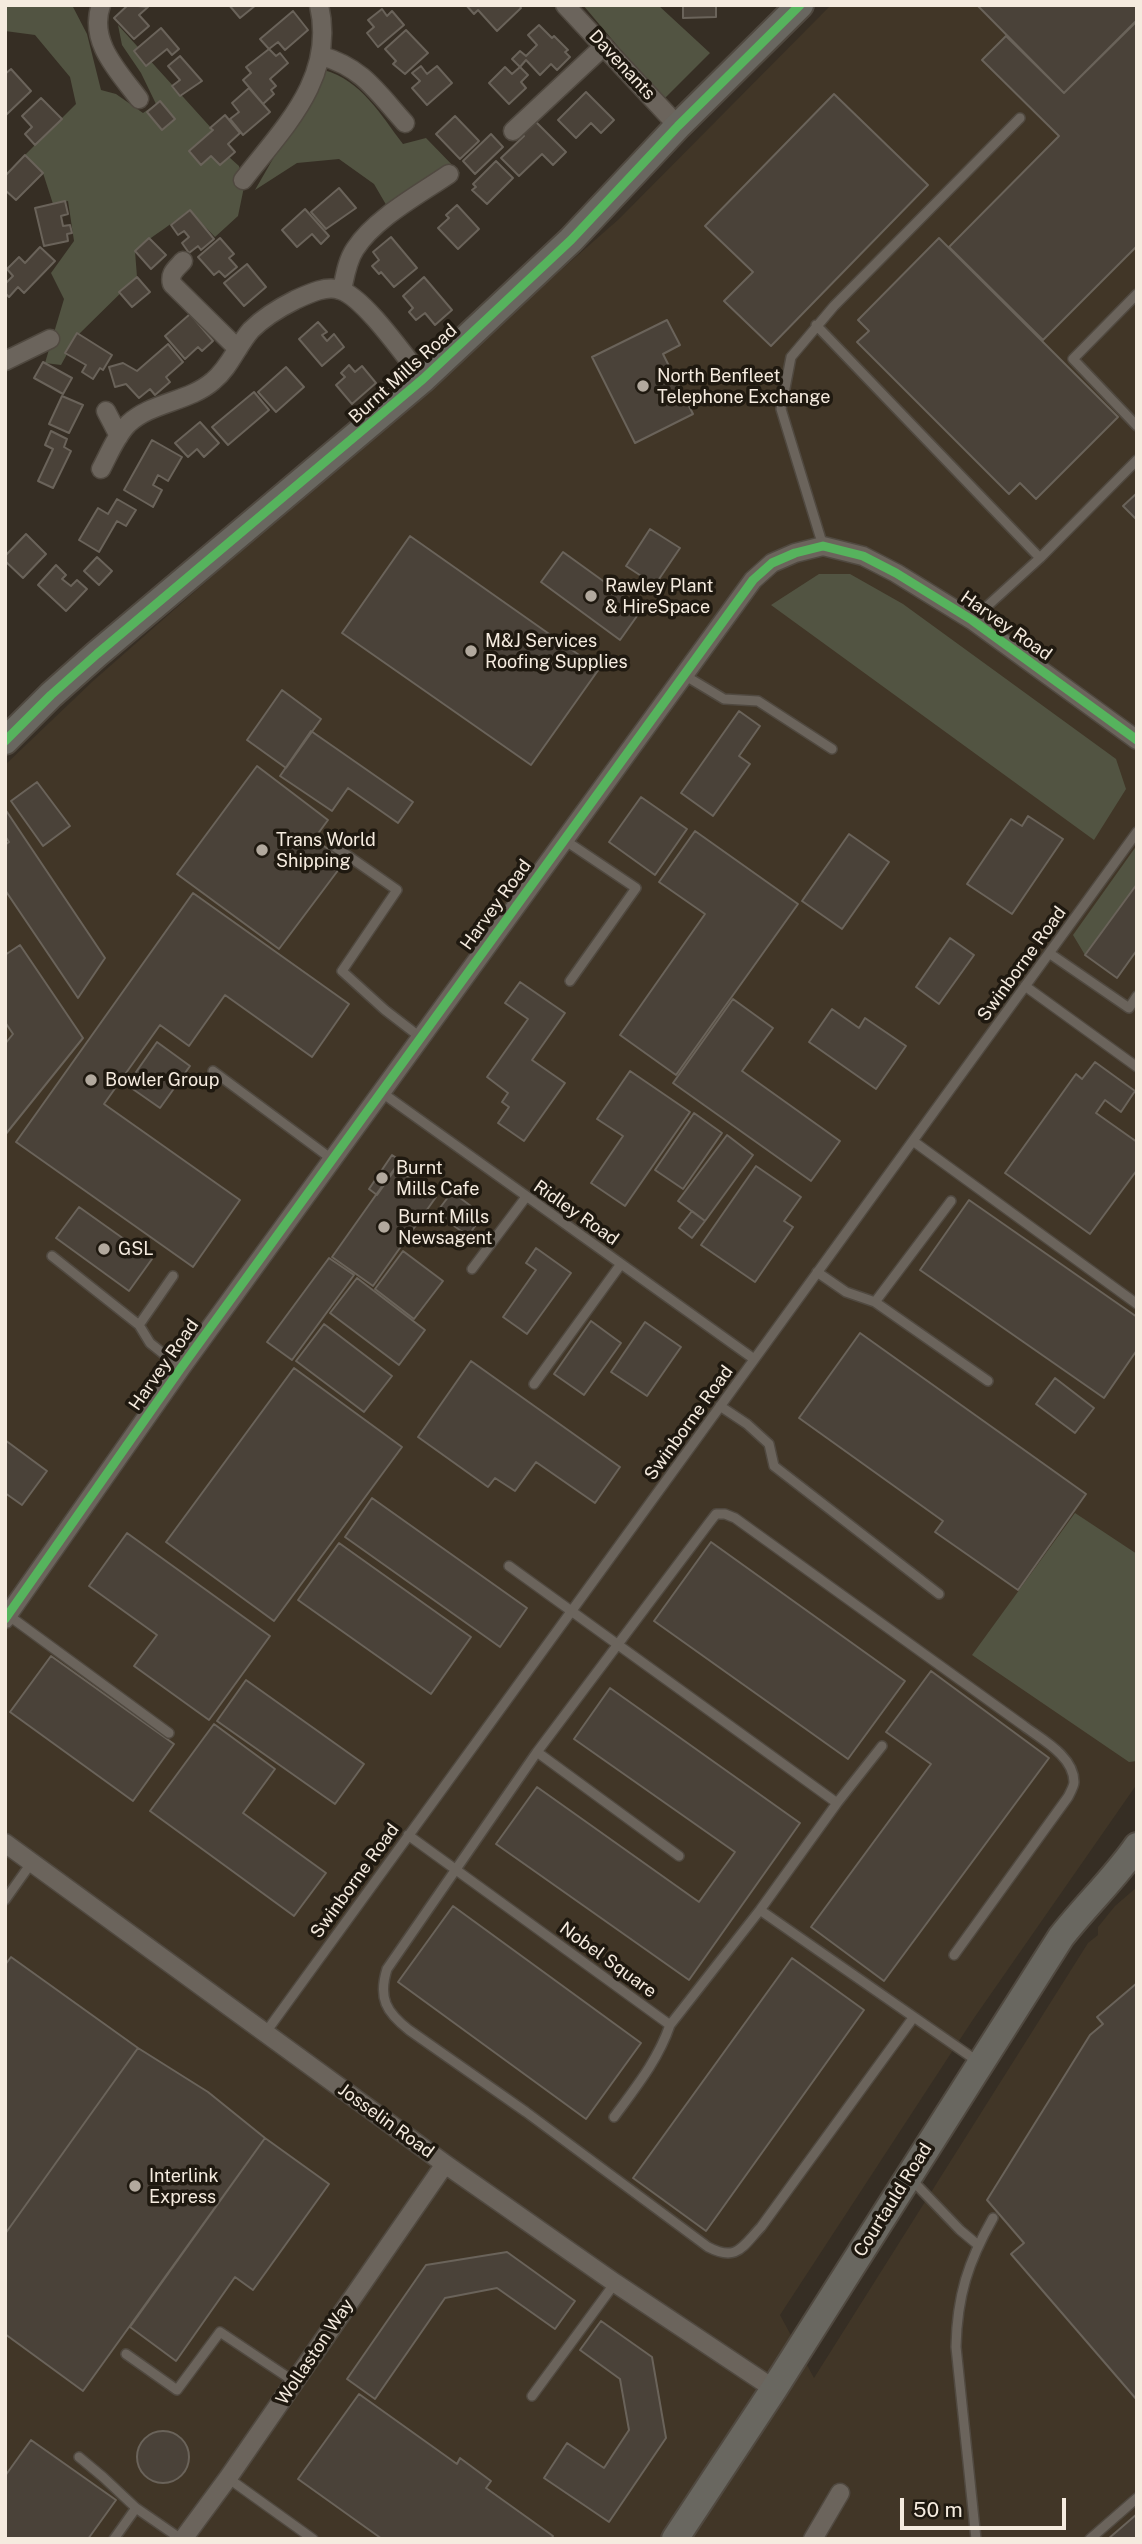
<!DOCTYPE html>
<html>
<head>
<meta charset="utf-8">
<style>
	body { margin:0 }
	#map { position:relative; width:1142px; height:2544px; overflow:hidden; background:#362e24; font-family:"Public Sans",sans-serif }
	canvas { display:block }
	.frame { position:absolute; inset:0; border:7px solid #f5ebdf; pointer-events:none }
	.scale { position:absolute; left:900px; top:2498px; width:166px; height:32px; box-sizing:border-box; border:4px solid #f5ebdf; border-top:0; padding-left:9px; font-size:21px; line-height:24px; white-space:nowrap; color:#f5ebdf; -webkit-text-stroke:5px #1f1910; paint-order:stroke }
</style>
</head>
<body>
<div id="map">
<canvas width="1142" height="2544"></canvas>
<div class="frame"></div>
<div class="scale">50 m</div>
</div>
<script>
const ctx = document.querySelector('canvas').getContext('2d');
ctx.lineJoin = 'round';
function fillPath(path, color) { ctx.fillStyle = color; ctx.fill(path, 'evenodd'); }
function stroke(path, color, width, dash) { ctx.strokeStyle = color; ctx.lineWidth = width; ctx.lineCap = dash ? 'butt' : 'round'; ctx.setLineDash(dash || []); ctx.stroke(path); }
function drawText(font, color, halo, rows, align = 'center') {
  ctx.font = font + ' "Public Sans",sans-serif'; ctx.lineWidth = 7; ctx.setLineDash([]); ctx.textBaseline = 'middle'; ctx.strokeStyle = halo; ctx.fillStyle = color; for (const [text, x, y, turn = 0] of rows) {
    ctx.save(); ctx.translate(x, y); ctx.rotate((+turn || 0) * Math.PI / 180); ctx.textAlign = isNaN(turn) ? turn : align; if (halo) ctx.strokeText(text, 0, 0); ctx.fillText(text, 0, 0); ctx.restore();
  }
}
fillPath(new Path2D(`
	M831 5H1137V1784L972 2021 780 2315 814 2378 1088 1943 1098 1935V1927L1115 1906 1137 1887V2539H5V765L93 681 619 219Z`), '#413627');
fillPath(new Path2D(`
	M5 5H72L87 34 101 90 116 94 143 113 156 104 141 73 122 45 118 25 213 130 189 151 201 165 211 156 220 165 229 157 239 166 244 187 238 216 215 237 189 210C172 225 152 235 135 251L137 277 77 336 61 365 45 363 64 299 51 273 74 241 68 201 53 204 43 173 25 155 76 104 70 77 35 35 5 31Z
	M583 5H658L710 53 663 100Z
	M324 70C362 81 380 114 403 144L426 138 460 173 395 220 374 184 339 159 297 163 255 190Z
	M819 574H850L903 604 1116 759 1126 789 1094 840 771 605Z
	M1137 845V884L1085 955 1073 935Z
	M1075 1513 1137 1554V1761L1129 1762 972 1655Z`), '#525442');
const building = new Path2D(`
	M128 5 148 7 139 15 149 26 134 39 114 18Z
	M229 5H256L240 18Z
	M466 5H519L521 8 497 31 478 10 474 14Z
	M683 5H716V17L683 18Z
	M977 5H1137V21L1064 93Z
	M382 9 387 16 392 11 404 25 378 47 367 33 374 27 368 20Z
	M293 11 308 30 285 50 278 42 269 49 260 39Z
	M1137 20V246L1043 340 949 247 1059 136 982 60 1006 36 1064 93Z
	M539 25 552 38 554 36 568 50 565 52 570 57 557 70 551 64 540 75 526 60 520 67 512 59 520 51 526 56 537 45 528 35Z
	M161 28 179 49 172 55 167 49 146 66 134 51Z
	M406 30 428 53 405 74 393 64 396 61 385 49Z
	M269 49 276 56 280 53 288 63 270 79 276 86 271 90 274 94 263 104 243 80 251 73 246 67Z
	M180 56 202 81 180 96 172 86 180 80 168 66Z
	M421 66 427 74 437 66 452 83 427 105 412 88 420 81 412 73Z
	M505 67 512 74 520 67 528 75 521 82 526 88 509 104 489 83Z
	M11 69 31 91 6 115 5 74Z
	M249 88 270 112 243 135 230 119 239 112 232 103Z
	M586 92 614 120 601 133 591 123 576 138 558 120Z
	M834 94 928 185 771 346 724 301 753 272 705 226Z
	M41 98 62 119 35 145 25 134 32 127 22 116Z
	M160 101 175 119 162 130 147 112Z
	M225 115 240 133 228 144 235 152 220 165 211 156 201 165 189 151 213 130 210 128Z
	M455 116 479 141 460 159 436 134Z
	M533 119 566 152 553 165 542 154 519 176 501 158 524 136 520 131Z
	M491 134 503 147 475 174 463 161Z
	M25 155 43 173 16 200 5 190V176Z
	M496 161 513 178 487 204 472 190 476 187 473 184Z
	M339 188 356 208 326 229 311 212Z
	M65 201 68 214 61 216 63 226 70 225 72 233 67 234 68 241 44 246 35 208Z
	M457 205 479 229 458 249 438 228 449 218 446 215Z
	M305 209 329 236 321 244 312 234 297 247 282 230Z
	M190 210 214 239 201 250 198 246 189 253 182 243 189 237 184 231 178 235 171 225Z
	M391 237 417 268 394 287 381 272 379 274 372 266 379 260 373 252Z
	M149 238 166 255 151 269 135 251Z
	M220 238 234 254 229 258 237 267 225 277 219 271 214 275 198 257Z
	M939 238 1118 417 1036 499 1020 483 1009 494 857 342 869 331 858 320Z
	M40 247 55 261 24 293 18 287 9 297 5 293V284L13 276 7 269 19 257 25 263Z
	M247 264 266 287 244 306 224 283Z
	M137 277 150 292 132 307 119 292Z
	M424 277 452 310 435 325 425 313 416 320 409 312 413 308 403 296Z
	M190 314 213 341 202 351 198 347 185 359 165 336Z
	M667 320 680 345 663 354 693 414 635 443 592 357Z
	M318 322 327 332 322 335 327 341 334 334 344 347 322 366 299 339Z
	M77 333 112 355 103 370 100 368 93 379 82 372 86 365 65 353Z
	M168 344 183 362 166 377 170 382 155 395 150 389 139 398 126 384 115 387 109 367 123 363 137 371Z
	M43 362 72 378 63 394 34 378Z
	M349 365 355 372 362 366 376 383 352 404 336 385 345 377 341 373Z
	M286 367 304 387 276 412 258 392Z
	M254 392 269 410 228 445 212 427Z
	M62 396 83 405 69 433 49 424Z
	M200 422 219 443 204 457 197 449 188 457 175 443Z
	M51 431 67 439 64 447 71 451 53 488 38 481 53 449 45 445Z
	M152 440 182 457 168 481 158 475 153 485 162 490 153 507 124 490Z
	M1137 493V520L1123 506Z
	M117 499 136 510 126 526 117 521 99 552 79 540 98 508 108 514Z
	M650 529 680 548 655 585 626 566Z
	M26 534 46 554 23 578 5 561V556Z
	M410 536 599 669 531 765 342 633Z
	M563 552 642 609 620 640 541 582Z
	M97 557 112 571 99 585 84 571Z
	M56 565 66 575 62 579 71 586 77 580 87 589 66 611 38 585Z
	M282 690 321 719 286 768 247 740Z
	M739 711 760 726 739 756 750 764 713 816 681 793Z
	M311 731 413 802 398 823 348 788 332 811 280 776Z
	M257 766 328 820 314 839 345 861 279 949 177 874Z
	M37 782 70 826 43 846 11 801Z
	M641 797 687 829 655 875 609 842Z
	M5 809 105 958 78 998 5 890V845L9 842 5 836Z
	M1028 816 1063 839 1012 914 967 884 1011 819 1022 826Z
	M695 831 798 904 676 1075 620 1035 705 914 659 882Z
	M849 834 889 862 842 929 802 901Z
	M1137 884V950L1117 978 1085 955Z
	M193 893 349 1004 312 1057 225 995 189 1046 160 1025 104 1104 240 1200 193 1267 16 1142Z
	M950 938 974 955 939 1004 916 987Z
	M20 945 83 1038 5 1135V1044L13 1034 5 1022V955Z
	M520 982 565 1013 532 1060 565 1083 524 1141 498 1123 509 1107 502 1102 508 1093 487 1077 528 1019 505 1003Z
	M733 999 773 1028 742 1071 840 1141 811 1181 673 1083Z
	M832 1009 859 1028 865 1018 906 1046 876 1089 809 1042Z
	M157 1042 190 1066 160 1108 127 1085Z
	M1095 1062 1135 1091 1121 1112 1105 1100 1096 1113 1137 1142V1170L1090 1234 1005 1173 1076 1074 1082 1079Z
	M630 1071 690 1112 625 1206 591 1183 623 1136 597 1119Z
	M694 1113 722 1133 683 1189 655 1170Z
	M727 1135 753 1155 705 1221 678 1201Z
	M392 1155 401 1161 377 1195 369 1189Z
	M756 1166 801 1197 784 1221 793 1227 755 1282 701 1245Z
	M395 1168 436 1197 373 1286 332 1257Z
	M452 1192 483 1215 468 1236 436 1213Z
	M969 1200 1137 1317V1350L1104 1398 920 1270Z
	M79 1207 152 1259 129 1291 56 1238Z
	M692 1211 705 1221 692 1238 679 1228Z
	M536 1248 571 1273 527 1334 503 1317 536 1270 526 1263Z
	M403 1251 443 1281 414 1319 375 1289Z
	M329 1258 354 1275 292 1360 267 1342Z
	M357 1278 425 1330 399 1365 330 1313Z
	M591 1321 621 1343 584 1395 554 1374Z
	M645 1322 681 1347 647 1396 611 1372Z
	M324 1324 392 1376 364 1412 296 1361Z
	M860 1333 1086 1494 1018 1590 935 1532 943 1521 799 1418Z
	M471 1361 620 1467 595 1503 536 1462 515 1491 495 1478 488 1487 418 1437Z
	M294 1368 402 1447 274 1621 166 1542Z
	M1055 1378 1094 1408 1075 1433 1036 1404Z
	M5 1440 47 1471 22 1505 5 1493Z
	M372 1498 527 1608 500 1647 345 1537Z
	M127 1533 270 1636 209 1720 134 1666 157 1635 89 1586Z
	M711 1542 905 1681 848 1759 654 1621Z
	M339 1543 471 1637 431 1694 298 1600Z
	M51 1656 174 1744 133 1801 10 1712Z
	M931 1671 1049 1758 884 1981 811 1927 931 1764 886 1732Z
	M246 1680 364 1764 335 1804 217 1721Z
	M610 1688 800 1823 689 1980 496 1844 537 1787 699 1902 735 1852 574 1739Z
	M214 1724 275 1769 243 1813 326 1873 294 1916 150 1811Z
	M453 1906 641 2043 586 2119 398 1982Z
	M11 1957 138 2048 5 2234V1965Z
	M792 1958 864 2010 706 2231 633 2178Z
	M1137 1983V2400L1011 2254 1024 2243 987 2200 1090 2035 1103 2024 1097 2017Z
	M138 2048 208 2092 265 2138 83 2391 5 2334V2234Z
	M265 2138 329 2184 253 2290 235 2277 176 2361 130 2327Z
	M507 2252 575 2301 555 2329 497 2288 445 2298 375 2399 347 2379 426 2265Z
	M601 2321 652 2357 666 2438 609 2522 544 2478 567 2443 604 2468 629 2430 620 2379 580 2350Z
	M359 2394 457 2464 460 2458 491 2481 486 2488 553 2536 551 2539H382L298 2479Z
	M137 2457a26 26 0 1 1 52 0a26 26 0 1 1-52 0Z
	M31 2440 116 2500 88 2539H5V2476Z
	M1137 2514V2539H1108Z`);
fillPath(building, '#4a4239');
stroke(building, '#6a635a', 2);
const lane = new Path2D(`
	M1137 294 1073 359 1137 426
	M816 325 1040 558
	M823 546 781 409 791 357 834 306 1020 118
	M972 620 1040 558 1137 460
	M684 675 724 699 758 701 832 749
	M563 839 636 888 570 981
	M334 846 397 890 342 971 385 1010 420 1037
	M1049 953 1129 1008 1137 996
	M1025 986 1137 1067
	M213 1071 333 1160
	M381 1092 754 1359
	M913 1141 1137 1304
	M52 1256 139 1325
	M472 1269 526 1197
	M817 1272 846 1292 875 1302 988 1381
	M173 1276 139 1325 150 1343 181 1368
	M875 1302 951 1201
	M534 1384 621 1264
	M720 1406 747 1424 769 1444 774 1466 939 1594
	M8 1615 169 1733
	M537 1752 387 1969C378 1998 386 2012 409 2030L526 2112 708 2247C737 2262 742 2247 761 2227L913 2018
	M837 1803 882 1746
	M408 1835 670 2025 760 1910 837 1803 509 1566
	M679 1856 537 1752 709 1523 716 1514H725L735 1518 1024 1726C1041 1739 1074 1756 1074 1782 1074 1786 1070 1793 1068 1797L954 1955
	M5 1900 32 1862
	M760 1910 980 2063
	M266 2032 1137 832
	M614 2117C636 2087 658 2060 670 2025
	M912 2180 960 2230 978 2245
	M126 2354 177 2390 220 2332 295 2382
	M532 2396 615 2283
	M79 2457 103 2477 136 2508 181 2539
	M228 2478 313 2539
	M114 2539 136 2508
	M976 2539 956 2347C957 2296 968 2262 993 2218
	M1090 2539 1137 2498`);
const street = new Path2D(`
	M101 5C88 42 119 72 139 99
	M565 5 678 126
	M322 56C363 68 377 92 405 123
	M513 131 604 46
	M243 180C284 127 336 78 319 5
	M183 261C176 269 169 273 172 284L238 349
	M342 290C345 276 347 261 355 249 375 218 420 194 449 174
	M5 361 50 339
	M106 411 119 436
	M101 469C109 454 116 436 128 424 151 402 189 402 213 381 230 367 237 346 251 330 264 317 279 308 295 300 308 294 326 285 340 290 364 297 406 358 423 379
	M5 1619 181 1368 753 580 772 563 795 553 823 546 863 556 896 573 972 620 1137 740
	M5 1843 445 2164 615 2283 774 2389
	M183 2539 228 2478 445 2164
	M813 2539 840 2493`);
const secondary = new Path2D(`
	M5 741 51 695 97 654 423 379 571 240 678 126 800 5
	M675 2539 774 2389 1061 1937C1086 1905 1115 1878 1137 1846`);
stroke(lane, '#504940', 12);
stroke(street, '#504940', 21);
stroke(secondary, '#504940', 30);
stroke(lane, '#6b645c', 9);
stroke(street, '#6b645c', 18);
stroke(secondary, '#696760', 26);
stroke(new Path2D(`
	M5 741 51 695 97 654 423 379 571 240 678 126 800 5
	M5 1619 181 1368 753 580 772 563 795 553 823 546 863 556 896 573 972 620 1137 740`), '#56b35d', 9);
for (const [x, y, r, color] of [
	[643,386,7,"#b2a99e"],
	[591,596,7,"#b2a99e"],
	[471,651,7,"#b2a99e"],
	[262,850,7,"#b2a99e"],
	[91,1080,7,"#b2a99e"],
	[382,1178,7,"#b2a99e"],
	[384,1227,7,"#b2a99e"],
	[104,1249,7,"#b2a99e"],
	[135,2186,7,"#b2a99e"]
]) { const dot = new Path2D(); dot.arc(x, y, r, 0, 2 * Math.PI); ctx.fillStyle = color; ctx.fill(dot); stroke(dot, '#1f1910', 2.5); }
drawText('18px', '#f5ebdf', '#1f1910', [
	["Davenants",622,65,47],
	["Burnt Mills Road",403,374,-42],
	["Harvey Road",1006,626,35],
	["Harvey Road",496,905,-54],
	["Swinborne Road",1022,964,-54],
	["Ridley Road",576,1213,35],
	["Harvey Road",164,1365,-55],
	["Swinborne Road",689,1423,-54],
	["Swinborne Road",355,1881,-54],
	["Nobel Square",608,1960,36],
	["Josselin Road",386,2121,36],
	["Courtauld Road",893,2200,-58],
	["Wollaston Way",315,2352,-56]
]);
drawText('18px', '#f5ebdf', '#1f1910', [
	["North Benfleet",657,376],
	["Telephone Exchange",657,397],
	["Rawley Plant",605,586],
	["& HireSpace",605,607],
	["M&J Services",485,641],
	["Roofing Supplies",485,662],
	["Trans World",276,840],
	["Shipping",276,861],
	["Bowler Group",105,1080],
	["Burnt",396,1168],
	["Mills Cafe",396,1189],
	["Burnt Mills",398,1217],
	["Newsagent",398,1238],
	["GSL",118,1249],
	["Interlink",149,2176],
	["Express",149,2197]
], 'left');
</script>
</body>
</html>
